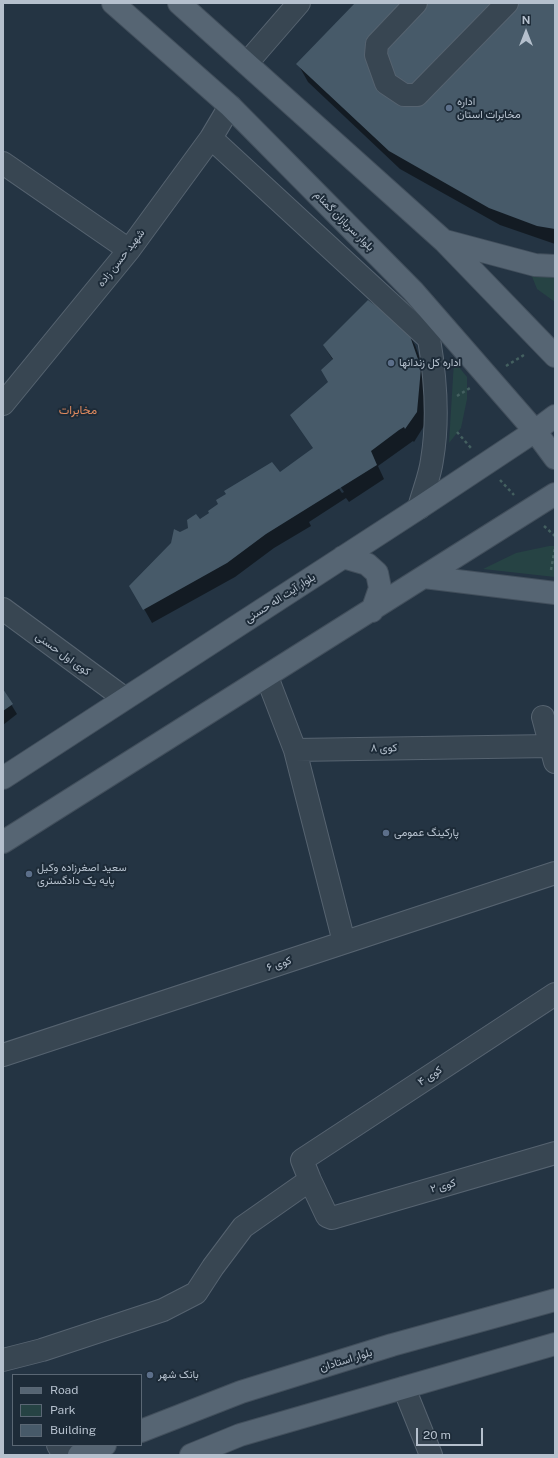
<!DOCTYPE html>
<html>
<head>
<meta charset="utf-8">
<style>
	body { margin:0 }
	#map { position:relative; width:558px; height:1458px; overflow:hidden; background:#243443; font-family:"Public Sans",sans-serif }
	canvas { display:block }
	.frame { position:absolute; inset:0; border:4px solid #b5c0cd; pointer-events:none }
	.legend { position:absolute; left:12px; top:1374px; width:130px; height:72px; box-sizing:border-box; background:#1d2b38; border:1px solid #5a6774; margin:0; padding:5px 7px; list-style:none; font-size:12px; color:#b5c0cd }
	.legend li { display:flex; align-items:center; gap:8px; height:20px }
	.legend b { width:20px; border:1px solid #5a6774 }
	.north { position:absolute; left:506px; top:12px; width:40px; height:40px; -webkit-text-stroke:3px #1d2b38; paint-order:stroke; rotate:0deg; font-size:11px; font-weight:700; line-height:16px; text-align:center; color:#b5c0cd }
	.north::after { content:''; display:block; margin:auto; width:14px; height:18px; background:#b5c0cd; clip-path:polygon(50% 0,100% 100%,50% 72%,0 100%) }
	.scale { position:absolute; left:416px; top:1428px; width:67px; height:18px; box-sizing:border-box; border:2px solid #b5c0cd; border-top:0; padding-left:5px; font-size:12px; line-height:14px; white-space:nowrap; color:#b5c0cd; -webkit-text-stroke:3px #1d2b38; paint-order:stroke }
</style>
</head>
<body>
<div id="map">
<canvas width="558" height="1458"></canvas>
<div class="frame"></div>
<ul class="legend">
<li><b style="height:5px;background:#566573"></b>Road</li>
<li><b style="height:11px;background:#264344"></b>Park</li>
<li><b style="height:11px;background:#475a69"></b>Building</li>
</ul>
<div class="north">N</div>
<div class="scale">20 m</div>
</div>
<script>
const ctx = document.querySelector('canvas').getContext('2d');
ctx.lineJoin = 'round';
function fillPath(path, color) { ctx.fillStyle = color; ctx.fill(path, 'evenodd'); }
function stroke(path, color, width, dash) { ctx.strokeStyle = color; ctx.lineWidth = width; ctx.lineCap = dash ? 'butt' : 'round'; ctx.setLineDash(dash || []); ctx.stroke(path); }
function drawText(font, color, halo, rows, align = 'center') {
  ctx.font = font + ' "Public Sans",Vazirmatn,sans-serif'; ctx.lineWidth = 4; ctx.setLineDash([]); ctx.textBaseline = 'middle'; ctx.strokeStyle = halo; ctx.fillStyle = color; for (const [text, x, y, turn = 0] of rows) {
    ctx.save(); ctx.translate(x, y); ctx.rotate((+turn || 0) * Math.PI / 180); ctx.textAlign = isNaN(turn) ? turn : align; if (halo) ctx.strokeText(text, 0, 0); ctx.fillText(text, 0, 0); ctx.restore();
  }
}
fillPath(new Path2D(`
	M531 274 555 278V302L537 289Z
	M454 361 467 377V399L461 428 449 443Z
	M549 546H555V577L483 569 516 553Z`), '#264344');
fillPath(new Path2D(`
	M356 3H555V244L500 225 400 169 308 82 298 64Z
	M407 331 415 345 429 383 424 426 414 442 413 441 378 466 384 479 349 502 346 498 309 522 311 526 274 548 235 577 152 623 139 600 171 544 180 533 280 473 313 450 342 493 344 492 292 415 329 382 333 360 324 346Z
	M3 691 17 714 3 725Z`), '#0007');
fillPath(new Path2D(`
	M355 3H555V229L537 226 489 208 389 151 296 64Z
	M368 300 408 330 421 368 417 412 405 429 404 427 399 430 371 451 377 465 266 534 227 563 143 610 129 586 171 543 174 529 180 532 188 528 187 520 196 514 200 519 209 513 208 511 218 504 216 500 226 494 224 491 272 462 280 472 313 448 290 415 328 382 321 370 333 359 323 345Z
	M3 689 13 704 3 711Z`), '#475a69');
const minor = new Path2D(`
	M416 3 377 44 376 55 386 83 404 95H417L507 3
	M247 63 299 3
	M211 138 429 339C436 380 439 419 432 460 430 476 423 492 419 508
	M3 163 129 250
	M3 404 129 250 211 138 230 106
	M3 609 124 698
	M267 677 295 750 344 942
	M543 717 555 762
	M295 750 551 746
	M555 994 302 1160 310 1180 327 1216 332 1218 555 1153
	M3 1055 555 873
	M3 1360 42 1350 163 1310 196 1293 213 1267 243 1227 310 1180
	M404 1388 431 1455
	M58 1445 64 1455`);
const major = new Path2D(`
	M113 3 230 106 413 291 535 431 555 458
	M179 3 444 241 555 356
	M445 241 535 265 555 266
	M343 557 367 564 377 573 380 588 372 611
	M424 577 555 593
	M3 778 419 508 535 431 555 416
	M3 842 555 494
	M141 1431 241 1392 392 1345 555 1300
	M79 1455 105 1445
	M191 1455 240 1435 555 1344`);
stroke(minor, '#566370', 24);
stroke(major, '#424f5c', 24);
stroke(new Path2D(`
	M506 366 524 355
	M457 396 470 388
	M457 432 471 448
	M500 480 514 495
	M544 526 555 536
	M551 570 555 548`), '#446060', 2.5, [3, 3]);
stroke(minor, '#384652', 22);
stroke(major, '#566573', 22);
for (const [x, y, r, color] of [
	[449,108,4,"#5c6f8a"],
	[391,363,4,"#5c6f8a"],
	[386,833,4,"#5c6f8a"],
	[29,874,4,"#5c6f8a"],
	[150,1375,4,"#5c6f8a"]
]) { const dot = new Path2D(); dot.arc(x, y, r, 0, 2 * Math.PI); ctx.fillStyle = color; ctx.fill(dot); stroke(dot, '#1d2b38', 1.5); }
drawText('11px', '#b5c0cd', '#1d2b38', [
	["اداره",457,102],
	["مخابرات استان",457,115],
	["اداره کل زندانها",399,363],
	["پارکینگ عمومی",394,833],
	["سعید اصغرزاده وکیل",37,868],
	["پایه یک دادگستری",37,881],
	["بانک شهر",158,1375]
], 'left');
drawText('11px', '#b5c0cd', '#1d2b38', [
	["بلوار سربازان گمنام",344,221,45],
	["شهید حسن زاده",121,258,-52],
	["بلوار آیت اله حسنی",280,598,-33],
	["کوی اول حسنی",63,654,36],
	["کوی ۸",384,748,-1],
	["کوی ۶",279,964,-18],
	["کوی ۴",430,1076,-33],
	["کوی ۲",443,1186,-16],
	["بلوار استادان",346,1360,-17]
]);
drawText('12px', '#de895e', '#1d2b38', [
	["مخابرات",78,410]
]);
</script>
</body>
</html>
